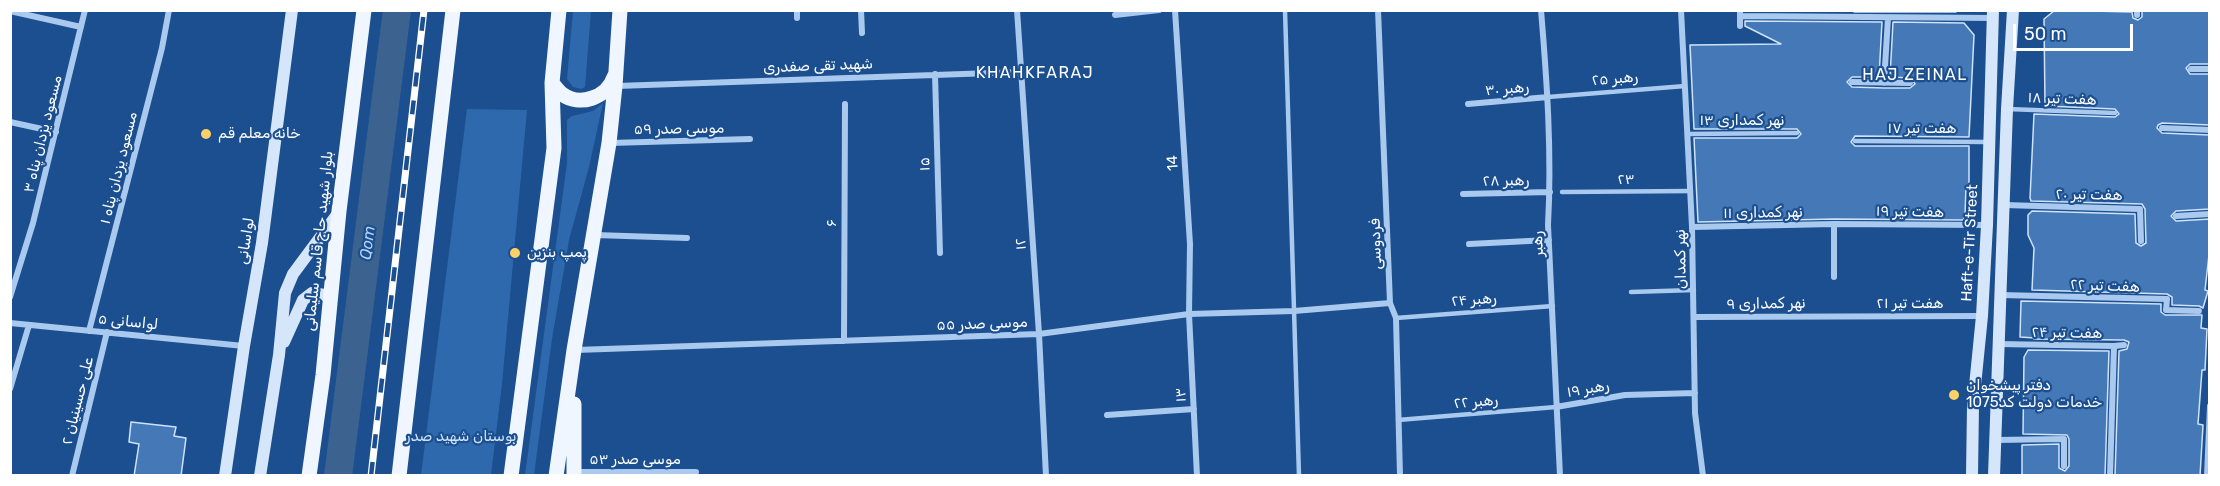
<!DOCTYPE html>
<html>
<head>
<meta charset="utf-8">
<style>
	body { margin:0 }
	#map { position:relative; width:2220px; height:486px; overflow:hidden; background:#1b4f8f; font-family:Rubik,sans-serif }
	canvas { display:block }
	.frame { position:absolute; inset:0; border:12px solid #fff; pointer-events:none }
	.scale { position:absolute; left:2013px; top:24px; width:120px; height:27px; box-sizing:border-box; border:3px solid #fff; border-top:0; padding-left:8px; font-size:18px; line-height:21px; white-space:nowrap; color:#fff; -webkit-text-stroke:4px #1b4f8f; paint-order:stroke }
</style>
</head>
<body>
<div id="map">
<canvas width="2220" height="486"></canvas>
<div class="frame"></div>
<div class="scale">50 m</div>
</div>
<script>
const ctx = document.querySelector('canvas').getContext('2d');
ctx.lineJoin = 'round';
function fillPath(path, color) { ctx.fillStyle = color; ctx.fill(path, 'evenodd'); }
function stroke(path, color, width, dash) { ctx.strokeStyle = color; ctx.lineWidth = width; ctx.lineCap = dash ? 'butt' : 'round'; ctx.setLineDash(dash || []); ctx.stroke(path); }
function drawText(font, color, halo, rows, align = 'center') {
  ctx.font = font + ' Rubik,Cairo,sans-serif'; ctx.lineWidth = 4.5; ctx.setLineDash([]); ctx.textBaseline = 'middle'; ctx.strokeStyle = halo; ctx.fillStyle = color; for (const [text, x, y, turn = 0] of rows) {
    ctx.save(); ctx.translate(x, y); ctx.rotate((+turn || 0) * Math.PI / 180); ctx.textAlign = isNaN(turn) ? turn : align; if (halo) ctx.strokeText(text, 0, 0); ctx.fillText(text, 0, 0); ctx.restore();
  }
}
fillPath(new Path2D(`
	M573 11H591L585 87 581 89 573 87 567 79Z
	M603 103 589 167 569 240 552 339 534 475H525L567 163V120L572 116 593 111Z
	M467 109 527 110 502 384 491 475H421Z`), '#2e69ad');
stroke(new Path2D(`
	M338 476 397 10`), '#3c6290', 28);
const building = new Path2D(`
	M1853 10H1954L1956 12H1854Z
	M2142 10H2210V64H2190L2186 68 2190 74H2210V125L2162 123 2158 125 2157 128 2162 133 2210 135V209L2176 211 2171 216 2176 221 2210 219V246L2205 290 2208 291 2203 308 2199 306 2172 305V297L2167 294 2032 290 2034 248 2028 235V215L2032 211 2135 214 2136 243 2141 246 2146 243 2145 209 2142 204 2031 201 2030 198 2034 114 2115 117 2119 114 2115 109 2045 106 2044 19 2054 11H2092L2132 12 2133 18 2138 20 2142 17Z
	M1745 21 1882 22 1879 77H1852L1847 82 1852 87 1884 88H1910L1915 84 1911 78 1890 77 1893 22 1964 23 1974 35 1969 137 1855 136 1851 142 1855 146H1969V185L1966 186 1965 215 1963 220 1834 219 1698 222 1694 138H1797L1801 134 1797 129H1694L1690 45 1781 44 1745 26Z
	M2021 301 2161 304V312L2165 315H2202L2201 328 2207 329 2205 370H2202L2198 424 2203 425 2200 476H2115L2119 351 2127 349 2129 342 2124 340 2034 339 2035 338 2020 337Z
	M2028 350 2109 351 2105 476H2022V445L2059 444V468L2065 471 2069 466V439L2067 435 2023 434 2024 357Z
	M131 422 176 427 174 436 186 438 181 476H134L139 444 129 442Z`);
fillPath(building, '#4478b7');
stroke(building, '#cfe3fa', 1.5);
stroke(new Path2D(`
	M1285 10 1299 476
	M1548 97 1685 86
	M2007 109 2115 113
	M1687 134 1797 133
	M1855 141 1988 142
	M1562 192 1691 191
	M1631 292 1694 290
	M1396 318 1553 306
	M1398 420 1556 407`), '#a9c9ee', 4.5);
stroke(new Path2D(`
	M797 10V18
	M861 10 862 33
	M1017 10 1039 334 1046 476
	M1175 10 1190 244 1189 314 1197 476
	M1378 10 1390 303 1396 318 1400 476
	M1541 10C1547 82 1552 153 1548 225L1560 476
	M1681 10 1692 227 1695 413 1703 476
	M10 11 81 27
	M1115 15 1159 10
	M2137 15V10
	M1740 16 1993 18
	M1740 26V10
	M2191 69H2210
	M935 74 940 253
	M1852 82 1910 83
	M1884 83 1888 18
	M617 86 1021 72
	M1468 104 1548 97
	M10 122 56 132
	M2162 128 2210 130
	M610 143 750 139
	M1463 194 1550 192
	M2004 205 2140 209 2141 241
	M2176 216 2210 214
	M1692 227 1834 224 1987 225
	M595 235 687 238
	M1469 244 1549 240
	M1834 277V224
	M2001 295 2167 299 2166 310 2199 311
	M10 297 33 223 85 10
	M1694 317 1981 316
	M10 323 244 346
	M89 331 162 48 169 10
	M844 341 845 104
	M1998 344 2114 346 2110 476
	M2114 346 2124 345
	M576 350 1039 334 1189 314 1294 311 1390 303
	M10 389 29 325
	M1556 407 1625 395 1695 393
	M1107 415 1194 409
	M1995 440 2064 439V466
	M575 472H696
	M72 476 107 332
	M2207 476 2210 406`), '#a9c9ee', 6);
stroke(new Path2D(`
	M284 342 303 300 312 293 331 296
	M225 476 244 346 262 243 292 10
	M260 476 279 355 285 293 293 274 339 212
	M1972 476 1973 406 1982 316 1987 225 1993 10
	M1994 476 2007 109 2013 10`), '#d6e6fa', 12);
stroke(new Path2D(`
	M552 83C555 86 558 91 562 94 579 107 607 98 614 77
	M309 476 323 375 339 211 364 10
	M399 476 453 10
	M511 476 554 148 552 83 559 10
	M556 476 574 350 609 143 615 86 620 10
	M574 476V404`), '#f0f6ff', 15);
const rail = new Path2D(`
	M371 476 424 10`);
stroke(rail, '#fff', 7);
stroke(rail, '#1b4f8f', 4.5, [14]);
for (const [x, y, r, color] of [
	[206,134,6,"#ffd166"],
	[515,253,6,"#ffd166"],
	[1954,395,6,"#ffd166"]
]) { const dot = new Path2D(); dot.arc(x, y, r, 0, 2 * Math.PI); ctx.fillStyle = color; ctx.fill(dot); stroke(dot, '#1b4f8f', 2); }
drawText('15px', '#fff', '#1b4f8f', [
	["شهید تقی صفدری",818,66,-2],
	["رهبر ۲۵",1615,79,-5],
	["رهبر ۳۰",1507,89,-5],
	["هفت تیر ۱۸",2062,99,2],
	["نهر کمداری ۱۳",1742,121],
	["موسی صدر ۵۹",679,129,-1],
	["هفت تیر ۱۷",1922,129],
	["۳ مسعود یزدان پناه",43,134,-76],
	["14",1173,163,-94],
	["۱۵",925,164,-92],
	["۱ مسعود یزدان پناه",119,168,-76],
	["۲۳",1626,180],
	["رهبر ۲۸",1506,181,-1],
	["هفت تیر ۲۰",2089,195,1],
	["هفت تیر ۱۹",1910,212,1],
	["نهر کمداری ۱۱",1763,213,-1],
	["۶",832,223,-90],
	["لواسانی",246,241,-81],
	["بلوار شهید حاج قاسم سلیمانی",319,241,-84],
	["Haft-e-Tir Street",1970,243,-87],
	["۱۲",1021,244,-94],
	["فردوسی",1376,244,-92],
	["رهبر",1538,244,-93],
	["نهر کمدان",1681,259,-91],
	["هفت تیر ۲۲",2105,286,2],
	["رهبر ۲۴",1474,300,-4],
	["نهر کمداری ۹",1766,304,-1],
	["هفت تیر ۲۱",1910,304],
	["لواسانی ۵",128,322,6],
	["موسی صدر ۵۵",982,324,-2],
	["هفت تیر ۲۴",2067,333,1],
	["رهبر ۱۹",1588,389,-10],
	["۱۳",1181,395,-93],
	["۲ علی حسینیان",78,401,-76],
	["رهبر ۲۲",1476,402,-5],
	["موسی صدر ۵۳",635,460]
]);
drawText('15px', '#fff', '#1b4f8f', [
	["خانه معلم قم",218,134],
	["پمپ بنزین",527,253],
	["دفتر پیشخوان",1966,386],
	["خدمات دولت کد1075",1966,403]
], 'left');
drawText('15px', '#cfe3fa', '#1b4f8f', [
	["بوستان شهید صدر",461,437]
]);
ctx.letterSpacing = '1.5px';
drawText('16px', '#fff', '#1b4f8f', [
	["KHAHKFARAJ",1035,73],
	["HAJ ZEINAL",1915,75]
]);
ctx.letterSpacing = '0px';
drawText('italic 16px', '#b5d3f5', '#1b4f8f', [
	["Qom",368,243,-83]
]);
</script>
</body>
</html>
